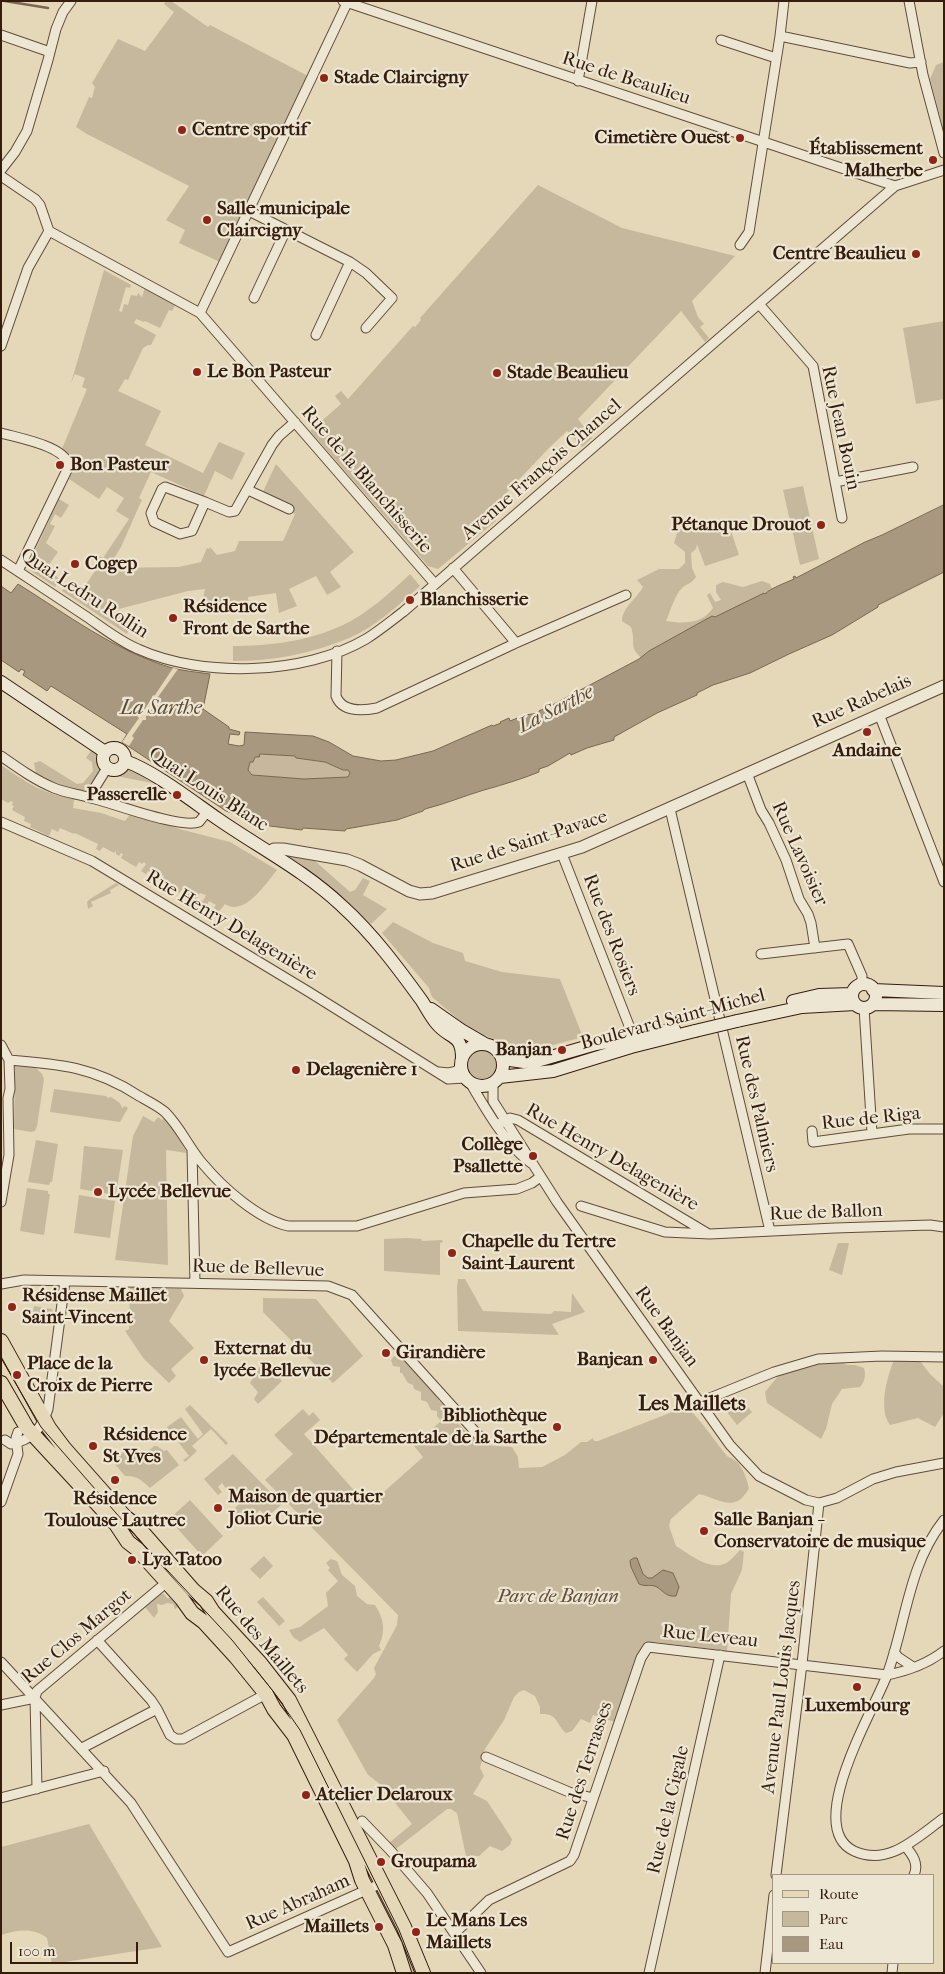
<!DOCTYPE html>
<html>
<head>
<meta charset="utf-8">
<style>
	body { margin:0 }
	#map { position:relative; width:945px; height:1974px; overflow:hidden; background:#e4d8b9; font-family:"IM FELL French Canon",serif }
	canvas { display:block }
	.frame { position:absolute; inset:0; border:2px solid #351d0e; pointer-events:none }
	.legend { position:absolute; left:772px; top:1874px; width:162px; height:90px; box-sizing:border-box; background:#ede6d2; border:1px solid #a39684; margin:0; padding:6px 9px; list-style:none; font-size:15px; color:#351d0e }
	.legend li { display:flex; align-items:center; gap:10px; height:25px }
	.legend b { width:25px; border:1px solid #a39684 }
	.scale { position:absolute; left:10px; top:1942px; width:128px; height:22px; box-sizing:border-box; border:2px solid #351d0e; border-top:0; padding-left:6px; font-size:15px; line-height:18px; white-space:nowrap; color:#351d0e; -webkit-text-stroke:4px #ede6d2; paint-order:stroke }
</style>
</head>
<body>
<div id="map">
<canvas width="945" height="1974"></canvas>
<div class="frame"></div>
<ul class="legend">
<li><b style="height:6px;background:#e4d8b9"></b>Route</li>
<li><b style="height:14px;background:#c6b89c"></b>Parc</li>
<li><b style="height:14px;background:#a8987f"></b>Eau</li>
</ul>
<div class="scale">100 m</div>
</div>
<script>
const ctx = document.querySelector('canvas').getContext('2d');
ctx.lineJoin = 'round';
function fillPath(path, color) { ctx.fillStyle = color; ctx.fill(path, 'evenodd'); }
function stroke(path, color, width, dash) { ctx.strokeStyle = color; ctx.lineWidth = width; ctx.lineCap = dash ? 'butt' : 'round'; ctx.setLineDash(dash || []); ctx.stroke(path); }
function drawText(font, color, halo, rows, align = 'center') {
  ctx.font = font + ' "IM FELL French Canon",serif'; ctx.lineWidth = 4.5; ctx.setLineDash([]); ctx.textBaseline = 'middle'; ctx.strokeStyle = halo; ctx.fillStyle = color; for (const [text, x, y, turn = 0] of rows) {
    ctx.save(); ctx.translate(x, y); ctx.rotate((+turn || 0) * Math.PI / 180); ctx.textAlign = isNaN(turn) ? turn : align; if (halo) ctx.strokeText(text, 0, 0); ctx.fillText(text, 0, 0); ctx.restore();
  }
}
fillPath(new Path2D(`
	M166 1H171L208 27 210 25 308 76 220 262 179 243 185 230 166 220 189 186 87 134 76 127 89 97 92 98 95 87 92 83 118 39 145 51 174 12 164 4Z
	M944 62V131L930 79 936 65Z
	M538 185 622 228 735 256 692 301 698 317 704 324 700 327 709 338 705 342 681 311 578 419 592 438 582 447 567 431 549 448 489 511 496 521 438 569 428 566 310 431 341 404 335 396 341 391 348 399 413 326 415 327 421 320 420 318Z
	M104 270 131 285 130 288 126 287 119 311 122 312 124 304 128 305 131 295 137 296 138 293 142 297 145 287 176 304 172 311 169 310 160 328 145 321 144 322 136 319 134 323 156 335 151 345H148L143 348 128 380 125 379 118 391 161 411 145 445 203 473 219 442 245 453 232 480 215 471 204 496 151 472 139 498 142 500 140 504 121 547 108 568 179 567 201 562 207 548 209 549 210 547 217 555 235 551 239 541H283L295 514 260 498 276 464 354 552 330 572 341 587 327 595 316 576 289 589 297 606 279 613 276 593 248 597 249 609 228 612 201 607 205 589 188 591 115 610 133 621 127 634 62 591 67 583 77 590 83 589 101 562 99 556 103 558 129 519 116 511 124 498 107 487 99 499 69 479 79 458 61 451 87 389 82 387 85 378 75 374 71 383Z
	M944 321V399L916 404 903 328Z
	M803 486 819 559 800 565 783 490Z
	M59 499 69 505 61 518 55 514 50 524 55 526 46 543 58 552 48 566 50 572 60 579 55 587 28 569 29 563Z
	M727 519 739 555 705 566 697 544 696 549 691 553 692 568 696 577C691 584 688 583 683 587 674 596 671 610 666 621 684 624 702 624 713 608L707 595 710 593 715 602 721 600 716 592V585L723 582 743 587 762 581 770 584 774 593 646 662C626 646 637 645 631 627L622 621C622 608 637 598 643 587L637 580 659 569H679L685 563V552L674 543 678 530 688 526 698 529Z
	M410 574 420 586C399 605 375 627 349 638 312 654 272 661 233 661V646C270 646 309 641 343 625 368 613 390 593 410 574Z
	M92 749 99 756 101 771 93 784 84 790 69 789 36 773 34 763 40 761 77 784 83 783 93 771 92 762 86 758Z
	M260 754 296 756V758L325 762 343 770H348L350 773 348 777 304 779 252 775 248 770 250 762Z
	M1 765C29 784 41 793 74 799L73 808 101 813 125 821 131 813 183 830 230 842 277 870C266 883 245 917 225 904L216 915H215L217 911 214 908 216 905 209 901 206 907 198 903 200 900 203 901 206 895 200 893 195 903 181 895 184 889 183 888 179 893 176 892 178 887 167 881 164 884 161 882 164 876 158 872 156 875 148 871 146 874 141 871 146 864 144 862 142 864 139 862 136 867 121 858 123 854 121 853 119 856 116 854V851L114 853 103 847 100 851 96 849 98 844 75 833 74 834 60 828 58 832 52 829 49 836 30 827 31 824 24 821 25 817 12 810 14 806 12 805 13 802 11 801 8 803 1 799Z
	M128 769 133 770 152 783 111 775Z
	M286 855 315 861 350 892 355 890 363 878 370 881 363 895 387 909 371 924C344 897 317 876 286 855Z
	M116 883 119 885 110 890 111 893 91 902 93 906 88 909 87 902 90 899Z
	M393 922 433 943 463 953 465 961 502 972 560 979 583 1037 538 1049 524 1051 513 1050 505 1043 472 1031 432 997 429 988 382 933Z
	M465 1065a17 17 0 1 1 34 0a17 17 0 1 1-34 0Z
	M15 1066 35 1067 42 1074 44 1079 37 1126 35 1131 31 1132 14 1129Z
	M54 1089 106 1096 108 1098 111 1097 120 1103 122 1108 125 1106 128 1108 120 1122 50 1112Z
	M143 1116 154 1122 158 1117 162 1120 164 1118 173 1127 187 1153 166 1150 168 1265 115 1260 133 1136Z
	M36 1140 58 1144 52 1182H50L49 1185 28 1182Z
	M84 1146 123 1150 116 1195 80 1189Z
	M27 1188 48 1191V1194H50L44 1235 20 1231Z
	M79 1195 115 1201 110 1238 74 1233Z
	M406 1238 421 1239 422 1241 442 1240 443 1242 440 1243V1275L384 1271V1239Z
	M838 1243H849L842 1275 829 1270Z
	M458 1279H465L483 1311 551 1314 554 1311 571 1312 572 1293 585 1312 552 1324 559 1335 458 1331 457 1288Z
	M130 1287 181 1289 184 1296 169 1321 194 1348 171 1369 176 1376 169 1383 144 1359 125 1331 129 1329Z
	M263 1298 316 1299 363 1356 333 1383 263 1312Z
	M34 1306 52 1309 54 1315 46 1314 45 1324 34 1323 32 1318Z
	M394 1356 402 1358 436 1396 439 1401 456 1413V1421L467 1433 469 1431 485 1445 512 1447 518 1457 519 1468 542 1467 565 1455 581 1442H587L593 1438 594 1441H598L685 1407C697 1413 717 1445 728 1457 741 1460 746 1476 749 1488 735 1514 720 1499 699 1494L671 1519 669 1526 676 1546C689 1554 712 1573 728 1562 732 1559 736 1554 740 1550L744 1552 742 1570 731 1594 727 1651 655 1642C645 1644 642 1647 638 1656L615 1722 593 1715 590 1723 581 1719 572 1731 566 1733C555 1724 559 1713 540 1714V1707L535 1696 524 1690 519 1692 514 1697 504 1720 485 1749 480 1768 484 1776 473 1794 487 1801 512 1839 510 1845 502 1851 490 1846 479 1856H466L457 1813 451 1809H447L396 1849 389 1843 412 1824 380 1784 368 1775 337 1720 374 1678 376 1674 374 1668 397 1625 398 1615 265 1480 293 1454 274 1435 303 1409 309 1416 313 1412 320 1420 304 1434 360 1497 362 1496 367 1500 373 1501 377 1498 423 1457 414 1446 441 1421 437 1416V1411L431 1410 427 1402 421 1400V1392L414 1389 413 1385 408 1383 402 1373H400V1367L393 1366 391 1360Z
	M264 1360 282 1381 258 1404 254 1399 258 1392 250 1383Z
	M894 1360 920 1361 930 1374 944 1387V1413L935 1427 918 1418 890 1425C878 1409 887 1377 894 1360Z
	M819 1362H842L847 1365H855L864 1368C866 1375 865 1381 860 1387L842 1389 832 1404 826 1429 821 1439 767 1403 765 1392 779 1375Z
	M742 1400 752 1412 737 1425 727 1412Z
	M190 1405 228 1443 226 1445 211 1429 192 1446 197 1451 185 1462 183 1460 189 1456 167 1427 181 1417 198 1439 203 1434 185 1409Z
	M154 1446H157L164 1451 167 1450 179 1465 150 1488C143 1481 136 1475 125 1476L112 1461 129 1447C136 1459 146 1454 154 1446Z
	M233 1454 282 1504 267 1517 260 1510 244 1524 233 1510 240 1503 236 1499 237 1494 233 1490 228 1491 222 1483 218 1487 222 1492 218 1495 204 1479Z
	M190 1500 223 1536 202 1556 169 1519Z
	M264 1556 273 1566 260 1579 250 1569Z
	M331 1559 337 1561 342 1575 355 1586 357 1596 367 1604 375 1605C384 1619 386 1630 379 1646L381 1650 373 1654 357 1672 344 1659 348 1655 324 1628 300 1642 293 1637 289 1630 300 1627 328 1606 326 1593 338 1581 328 1570 330 1568 326 1563Z
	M160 1594H164L167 1598H173L180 1606 175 1609 173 1604 167 1603 162 1605 157 1604 158 1612 154 1618 145 1607Z
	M263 1597 285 1621 279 1626 257 1602Z
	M89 1824 162 1947 52 1964 47 1938C33 1927 17 1930 1 1935V1847Z
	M382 1894 399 1930 416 1973H411L396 1931 378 1896Z`), '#c6b89c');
const water = new Path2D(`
	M944 505V572L878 605V607L832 635 789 654 750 673 713 685 697 693V695L657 713 614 737V740L587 748 571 755 570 753 548 766 539 769V772C522 779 502 785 484 790 464 796 445 804 425 809L423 811 397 820 346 829 345 831 303 828 302 830 270 826 226 811 122 742 127 734 51 686 47 691 23 675 25 671 21 669 19 672 1 660V586L11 593 18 584C66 614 114 650 169 667 182 671 197 672 210 674L203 709 229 727V729L240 732 239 735 230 734 228 744 239 746 244 745 245 732 313 736 329 742 353 756 381 761 396 760 433 751 492 725 493 726 501 723 500 722 509 718 510 721 525 715 539 713V711L554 704 639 659 649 651 712 616 715 617 764 593 765 594C771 588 783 584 794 579L793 577 795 576 796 578 865 542 882 535ZM260 754 295 756 296 758 325 762 343 770H348L350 773 348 777 304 779 252 775 248 770 250 762H253L255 757H259Z
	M634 1558H637L643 1574 648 1578H652L663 1570 673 1573 679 1587 676 1596C667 1597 664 1592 657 1587 652 1584 645 1587 639 1584L631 1567 630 1561Z`);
fillPath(water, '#a8987f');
stroke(water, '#7a6752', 1);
fillPath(new Path2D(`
	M173 668 178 669 158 697 159 701H156L146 716V720H143L132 736 134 738 129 746 122 742 139 718 137 716 140 712 142 713 152 698V696L155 695Z`), '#e4d8b9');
stroke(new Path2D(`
	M5 1 48 8`), '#7a6752', 2.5);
const minor = new Path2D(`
	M343 1 895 186
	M909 1 923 75 944 153
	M1 35 50 52
	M780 36 910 63 921 62
	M721 40 776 58
	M578 81 592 1
	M1 170 15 152 27 131 48 60 56 29 63 12 71 1
	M1 176 35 199 40 205 49 231 200 313 435 584
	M249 211 350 262 366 273 392 298 366 328
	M740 245 749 232 780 36 784 1
	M254 298 286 230
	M759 304 813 366 842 518
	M200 313 348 1
	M316 335 350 262
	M1 346 28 268 49 231
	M1 433C18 438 71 447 68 468L18 571
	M835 482 913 467
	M165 487 205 502 192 531 180 534 154 522 151 513 162 489Z
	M248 490 289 509
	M205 502 229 512 235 511 272 445 279 436 295 422
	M1 560C30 579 58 598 87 617 103 628 119 641 138 649 202 678 305 675 366 639 379 631 391 621 403 612L895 186 944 170
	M453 568 516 643
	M337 651 336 696C342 712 362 711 377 708L516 643 626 595
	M879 714 944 882
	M1 756C18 768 35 780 54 788 66 793 78 794 91 798 113 803 180 829 199 822L207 812
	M747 773 761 810 769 823 786 860 799 899 808 914 811 923 815 948
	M89 797 107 768
	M670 809 770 1231
	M1 822 92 861 309 992 448 1079 465 1078
	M562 854 630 1028
	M761 954 848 944 862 976V985
	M864 1008 872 1133
	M1 1045 9 1060 10 1089 8 1098 9 1155 1 1202
	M9 1060C60 1064 95 1067 139 1096 148 1101 158 1106 165 1112 181 1128 189 1148 203 1164 223 1188 258 1219 288 1226H357L464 1193 517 1189 532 1183 540 1177
	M439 1072C447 1073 455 1074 461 1067
	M471 1084C486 1110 507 1146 531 1163
	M493 1084V1101L557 1202 730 1445 759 1476 806 1500 819 1503 837 1498 873 1479 896 1472 944 1463
	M497 1125 510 1118 518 1120 707 1233
	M812 1131 813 1142 909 1129H944
	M192 1150 195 1283
	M581 1206 665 1232 710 1234 835 1228 930 1225 944 1227
	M1 1284 24 1280 328 1286 352 1295 480 1437
	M700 1402 774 1372 818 1359 882 1356 944 1357
	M5 1440 11 1444C32 1440 42 1428 48 1409L65 1281
	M1 1502 18 1454 16 1438 18 1432
	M944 1520C908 1565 906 1624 887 1675 874 1710 803 1827 854 1851 889 1867 917 1837 944 1818
	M97 1640 151 1700 157 1709
	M894 1652 898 1657 913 1667
	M1 1662 131 1803 228 1952 382 1883
	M35 1698 37 1789
	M1 1705 35 1698 37 1691 167 1582
	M82 1748 157 1709 170 1735 176 1739H183L266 1694
	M486 1757 569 1792 593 1798
	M1 1798 104 1771
	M362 1821 390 1850 427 1893 481 1973
	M905 1846C913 1855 919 1864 914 1875
	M776 1875 802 1664 819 1503
	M455 1933 489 1900 570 1861 574 1855 641 1658 648 1647 887 1675C908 1671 927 1664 944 1651
	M649 1973 720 1655
	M765 1973 774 1895
	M892 1973 893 1963`);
const tertiary = new Path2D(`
	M270 852 274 849H283L347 860 360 865 409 891 420 894 432 893 582 847 944 686`);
const secondary = new Path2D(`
	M1 682 105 752
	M103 759a11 11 0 1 1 22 0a11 11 0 1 1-22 0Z
	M125 761C154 771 192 801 218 819 260 848 305 871 342 906 373 934 398 968 422 1001 427 1009 431 1017 437 1024 449 1039 462 1033 462 1058
	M852 996a12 12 0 1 1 24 0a12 12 0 1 1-24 0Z
	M873 990 944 993
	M793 1001 819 995 852 994
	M873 1004 944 1005
	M431 1009 461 1030 485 1044
	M737 1021 802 1007 855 1004
	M461 1065a21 21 0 1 1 42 0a21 21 0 1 1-42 0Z
	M503 1059 524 1062 537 1061 596 1044 674 1029
	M500 1077 553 1071 631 1047 695 1031`);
const primary = new Path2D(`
	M1 1341 49 1428 64 1448 125 1517 137 1526 193 1590 206 1601 213 1612 260 1663 289 1700 404 1927 423 1973
	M1 1383 27 1428 116 1524 128 1542 137 1549 182 1599 192 1613 204 1622 236 1657 266 1694 274 1709 294 1735 356 1861 362 1880 395 1945 404 1973`);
stroke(minor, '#614c39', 11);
stroke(tertiary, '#614c39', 13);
stroke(secondary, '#351d0e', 14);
stroke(primary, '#351d0e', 16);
stroke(minor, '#ede6d2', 9);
stroke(tertiary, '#ede6d2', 11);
stroke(secondary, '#ede6d2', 12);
stroke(primary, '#e4d8b9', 14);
stroke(new Path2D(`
	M1 1358 41 1427 143 1544 232 1640 273 1691 300 1730 399 1930 416 1973`), '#351d0e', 1);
const secondaryBridge = new Path2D(`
	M695 1031 737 1021`);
stroke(secondaryBridge, '#351d0e', 14, []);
stroke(secondaryBridge, '#ede6d2', 12);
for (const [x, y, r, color] of [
	[324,78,5,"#8f2418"],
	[182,130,5,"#8f2418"],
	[740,138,5,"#8f2418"],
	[933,160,5,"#8f2418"],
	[207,220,5,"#8f2418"],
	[916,254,5,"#8f2418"],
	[197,372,5,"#8f2418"],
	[497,373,5,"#8f2418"],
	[60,465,5,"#8f2418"],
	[821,525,5,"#8f2418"],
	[75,564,5,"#8f2418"],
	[410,600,5,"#8f2418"],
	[173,618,5,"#8f2418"],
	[867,732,5,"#8f2418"],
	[177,795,5,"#8f2418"],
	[562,1050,5,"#8f2418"],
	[296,1070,5,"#8f2418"],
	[533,1156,5,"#8f2418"],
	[98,1192,5,"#8f2418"],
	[452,1253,5,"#8f2418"],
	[12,1307,5,"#8f2418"],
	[386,1353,5,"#8f2418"],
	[204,1360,5,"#8f2418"],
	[653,1360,5,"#8f2418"],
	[17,1375,5,"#8f2418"],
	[557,1427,5,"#8f2418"],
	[93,1446,5,"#8f2418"],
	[115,1480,5,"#8f2418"],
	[218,1508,5,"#8f2418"],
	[704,1531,5,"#8f2418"],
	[132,1560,5,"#8f2418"],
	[857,1687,5,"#8f2418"],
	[306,1795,5,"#8f2418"],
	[381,1862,5,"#8f2418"],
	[379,1927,5,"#8f2418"],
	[416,1932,5,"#8f2418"]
]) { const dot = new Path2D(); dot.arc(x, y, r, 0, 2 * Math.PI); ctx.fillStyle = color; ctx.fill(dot); stroke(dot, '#ede6d2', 2); }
drawText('bold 19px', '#351d0e', '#ede6d2', [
	["Stade Claircigny",334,78],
	["Centre sportif",192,130],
	["Cimetière Ouest",730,138,"right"],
	["Établissement",923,149,"right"],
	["Malherbe",923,171,"right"],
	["Salle municipale",217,209],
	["Claircigny",217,231],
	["Centre Beaulieu",906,254,"right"],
	["Le Bon Pasteur",207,372],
	["Stade Beaulieu",507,373],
	["Bon Pasteur",70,465],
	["Pétanque Drouot",811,525,"right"],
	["Cogep",85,564],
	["Blanchisserie",420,600],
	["Résidence",183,607],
	["Front de Sarthe",183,629],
	["Andaine",867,751,"center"],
	["Passerelle",167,795,"right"],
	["Banjan",552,1050,"right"],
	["Delagenière 1",306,1070],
	["Collège",523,1145,"right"],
	["Psallette",523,1167,"right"],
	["Lycée Bellevue",108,1192],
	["Chapelle du Tertre",462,1242],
	["Saint-Laurent",462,1264],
	["Résidense Maillet",22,1296],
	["Saint-Vincent",22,1318],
	["Externat du",214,1349],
	["lycée Bellevue",214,1371],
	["Girandière",396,1353],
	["Banjean",643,1360,"right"],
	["Place de la",27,1364],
	["Croix de Pierre",27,1386],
	["Bibliothèque",547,1416,"right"],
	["Départementale de la Sarthe",547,1438,"right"],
	["Résidence",103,1435],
	["St Yves",103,1457],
	["Maison de quartier",228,1497],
	["Joliot Curie",228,1519],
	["Résidence",115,1499,"center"],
	["Toulouse Lautrec",115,1521,"center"],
	["Salle Banjan -",714,1520],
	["Conservatoire de musique",714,1542],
	["Lya Tatoo",142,1560],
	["Luxembourg",857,1706,"center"],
	["Atelier Delaroux",316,1795],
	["Groupama",391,1862],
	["Le Mans Les",426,1921],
	["Maillets",426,1943],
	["Maillets",369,1927,"right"]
], 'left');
drawText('19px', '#351d0e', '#ede6d2', [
	["Rue de Beaulieu",626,79,18],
	["Rue Jean Bouin",840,428,78],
	["Avenue François Chancel",542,470,-41],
	["Rue de la Blanchisserie",366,480,49],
	["Quai Ledru Rollin",84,594,33],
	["Rue Rabelais",862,702,-24],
	["Quai Louis Blanc",208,790,33],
	["Rue de Saint-Pavace",529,842,-18],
	["Rue Lavoisier",799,854,66],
	["Rue Henry Delagenière",231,926,31],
	["Rue des Rosiers",611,935,69],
	["Boulevard Saint-Michel",673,1020,-15],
	["Rue des Palmiers",756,1104,77],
	["Rue de Riga",871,1119,-6],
	["Rue Henry Delagenière",612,1158,30],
	["Rue de Ballon",826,1213,-2],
	["Rue de Bellevue",258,1269,2],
	["Rue Banjan",666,1327,54],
	["Rue Clos Margot",77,1637,-40],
	["Rue Leveau",710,1637,6],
	["Rue des Maillets",261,1640,50],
	["Avenue Paul Louis Jacques",782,1687,-83],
	["Rue des Terrasses",585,1771,-72],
	["Rue de la Cigale",669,1810,-77],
	["Rue Abraham",298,1903,-24]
]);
drawText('italic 19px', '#604c39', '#ede6d2', [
	["Parc de Banjan",558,1597]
]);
drawText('italic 20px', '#5d4836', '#ede6d2', [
	["La Sarthe",161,709],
	["La Sarthe",556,710,-27]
]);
drawText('bold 21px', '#351d0e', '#ede6d2', [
	["Les Maillets",692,1405]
]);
</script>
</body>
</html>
